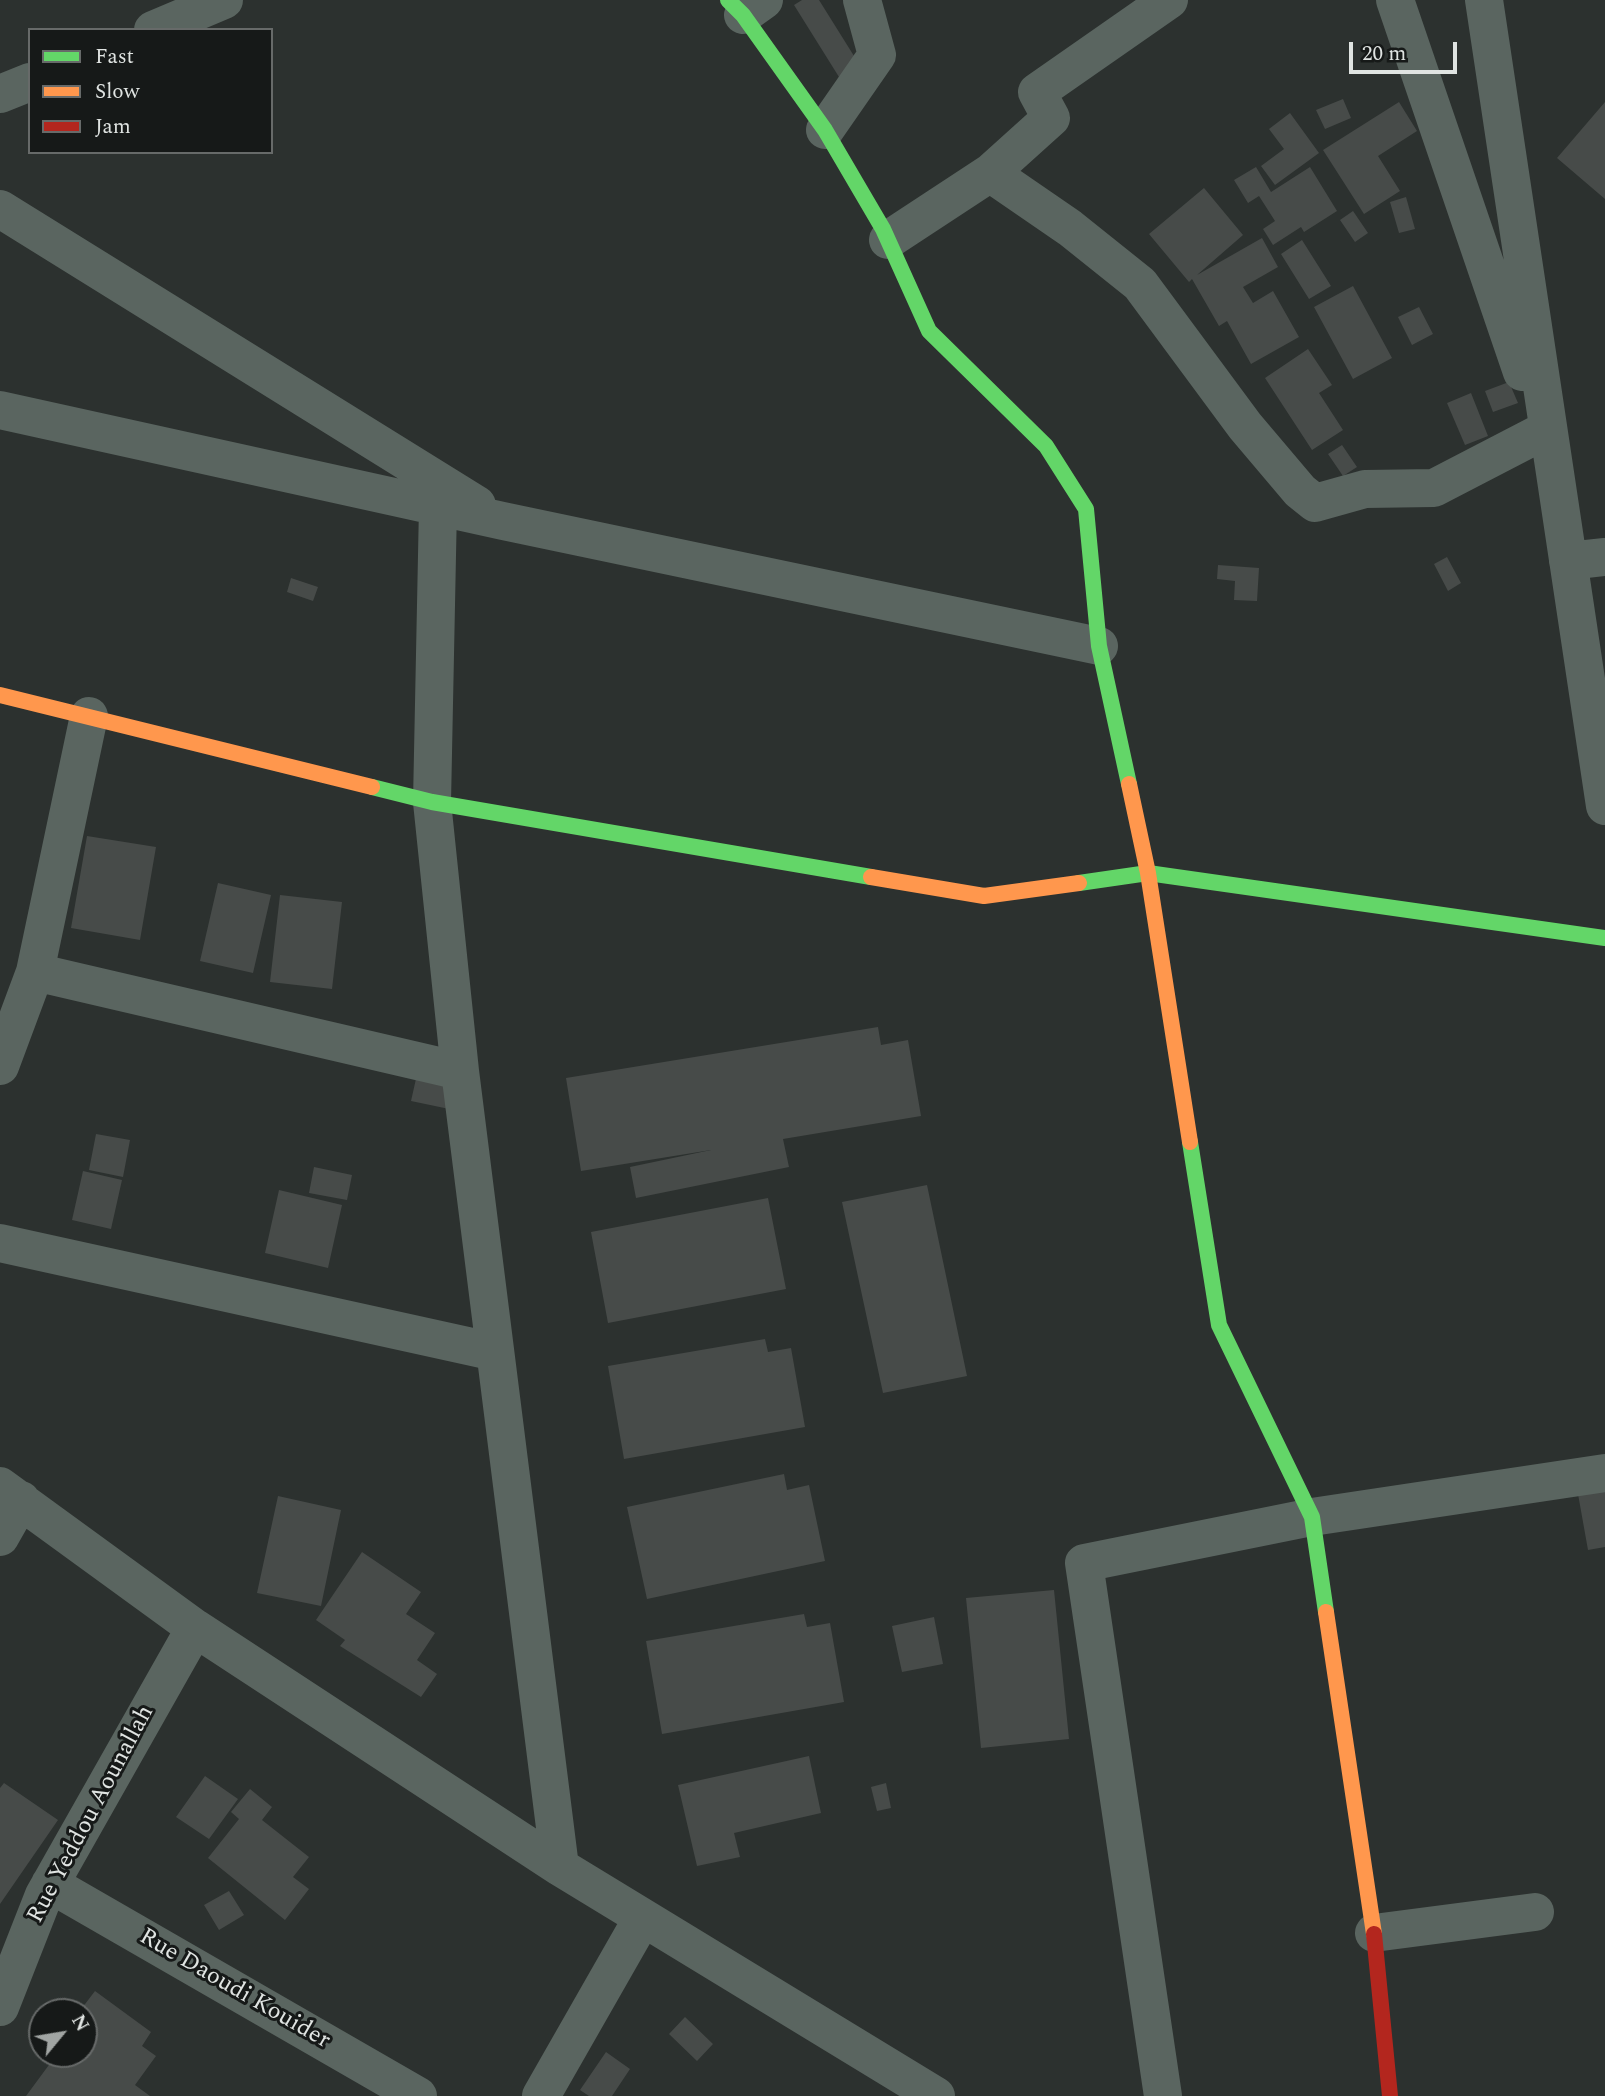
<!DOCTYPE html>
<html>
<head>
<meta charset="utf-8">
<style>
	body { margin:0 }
	#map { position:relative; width:1605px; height:2096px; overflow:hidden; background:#2c312f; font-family:Spectral,serif }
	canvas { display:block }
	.legend { position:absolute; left:28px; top:28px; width:245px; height:126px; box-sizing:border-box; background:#161918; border:2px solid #676a69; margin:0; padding:9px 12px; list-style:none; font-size:21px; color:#e0e4e2 }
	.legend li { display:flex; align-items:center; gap:14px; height:35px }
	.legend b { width:35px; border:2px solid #676a69 }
	.north { position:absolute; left:28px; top:1998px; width:70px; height:70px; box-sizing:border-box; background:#161918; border:2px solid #676a69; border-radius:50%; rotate:60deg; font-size:19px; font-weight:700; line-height:28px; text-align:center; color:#e0e4e2 }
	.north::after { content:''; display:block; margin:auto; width:24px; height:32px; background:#a1a5a3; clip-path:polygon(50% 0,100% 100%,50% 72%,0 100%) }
	.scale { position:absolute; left:1349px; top:42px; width:108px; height:32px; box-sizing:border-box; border:4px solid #e0e4e2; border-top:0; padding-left:9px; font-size:21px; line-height:24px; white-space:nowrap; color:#e0e4e2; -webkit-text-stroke:5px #161918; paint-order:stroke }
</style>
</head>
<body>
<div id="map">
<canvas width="1605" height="2096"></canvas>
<ul class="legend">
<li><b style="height:9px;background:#63d668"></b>Fast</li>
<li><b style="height:9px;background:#ff974d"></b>Slow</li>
<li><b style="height:9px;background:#b3261e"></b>Jam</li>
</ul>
<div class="north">N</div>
<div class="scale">20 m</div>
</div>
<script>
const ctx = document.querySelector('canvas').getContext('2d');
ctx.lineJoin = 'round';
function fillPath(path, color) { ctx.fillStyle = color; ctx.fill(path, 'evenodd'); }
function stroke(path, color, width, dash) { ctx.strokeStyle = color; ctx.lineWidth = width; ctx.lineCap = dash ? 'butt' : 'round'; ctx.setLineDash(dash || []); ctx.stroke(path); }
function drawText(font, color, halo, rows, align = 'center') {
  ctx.font = font + ' Spectral,serif'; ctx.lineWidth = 6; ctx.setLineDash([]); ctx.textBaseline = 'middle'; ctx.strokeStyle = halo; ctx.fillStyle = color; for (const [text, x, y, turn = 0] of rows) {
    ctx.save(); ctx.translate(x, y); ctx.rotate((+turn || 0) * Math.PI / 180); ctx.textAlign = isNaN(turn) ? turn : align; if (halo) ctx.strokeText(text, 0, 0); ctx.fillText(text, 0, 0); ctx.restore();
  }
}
fillPath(new Path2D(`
	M802 0H819L859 64 839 77 794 5Z
	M1343 99 1351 118 1325 129 1316 110Z
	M1399 102 1417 131 1378 156 1400 191 1364 214 1323 150Z
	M1605 102V199L1557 158Z
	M1290 113 1319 153 1275 185 1261 166 1284 149 1269 129Z
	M1256 167 1271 192 1310 167 1337 211 1304 232 1301 227 1273 245 1263 229 1275 221 1259 196 1248 203 1234 180Z
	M1204 188 1243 235 1197 275 1262 238 1278 267 1243 287 1253 303 1273 291 1299 337 1251 364 1227 321 1219 326 1192 279 1189 282 1149 234Z
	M1406 197 1415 229 1399 233 1390 202Z
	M1353 211 1368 233 1355 242 1340 220Z
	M1302 240 1331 286 1309 299 1281 254Z
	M1353 286 1392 358 1353 379 1314 307Z
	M1419 307 1433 334 1412 345 1398 317Z
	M1308 349 1332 385 1319 393 1343 430 1312 450 1265 378Z
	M1509 382 1518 403 1493 412 1485 391Z
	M1471 393 1488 436 1465 445 1447 403Z
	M1342 445 1357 467 1343 476 1328 454Z
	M1447 557 1461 583 1448 591 1434 564Z
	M1218 565 1259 568 1257 601 1234 600 1235 581 1217 579Z
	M291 578 318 587 313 601 287 592Z
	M87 836 156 847 140 940 71 928Z
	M218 883 271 895 253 973 200 961Z
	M280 895 342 902 332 989 270 982Z
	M878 1027 881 1045 908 1040 921 1116 783 1139 789 1167 636 1198 630 1167 711 1150 581 1171 566 1078Z
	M422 1052 465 1061 454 1110 411 1101Z
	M96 1134 130 1140 123 1177 89 1170Z
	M314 1167 352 1175 347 1200 309 1193Z
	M83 1171 122 1180 111 1229 72 1220Z
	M927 1185 967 1376 883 1393 842 1202Z
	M279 1190 342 1205 328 1268 265 1253Z
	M768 1198 786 1289 608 1323 591 1232Z
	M765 1339 768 1352 791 1348 805 1427 624 1459 608 1366Z
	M784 1474 787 1490 809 1485 825 1561 647 1599 627 1507Z
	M1605 1489V1547L1588 1550 1578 1494Z
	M278 1496 341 1510 321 1606 257 1593Z
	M362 1552 421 1592 406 1614 435 1633 417 1660 437 1674 421 1697 340 1646 345 1640 316 1620Z
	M1054 1590 1069 1739 981 1748 966 1598Z
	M804 1614 807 1627 830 1623 844 1702 662 1734 646 1641Z
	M934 1617 943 1664 902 1672 892 1626Z
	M809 1756 821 1813 734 1833 740 1857 697 1866 678 1785Z
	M205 1776 238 1799 209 1839 176 1817Z
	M4 1783 58 1820 0 1904V1788Z
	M886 1783 891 1808 877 1811 871 1787Z
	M250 1789 272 1807 262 1820 309 1857 293 1877 309 1889 285 1920 208 1858 239 1819 231 1812Z
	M229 1891 244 1915 219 1930 204 1905Z
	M95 1991 151 2032 142 2046 156 2056 135 2085 150 2096H26L57 2054H84V2012H79Z
	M685 2017 713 2044 697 2061 669 2034Z
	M606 2052 630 2069 612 2096H589L580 2090Z`), '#474b49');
stroke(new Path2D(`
	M1395 0 1522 372
	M1484 0 1605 806
	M743 15 764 0
	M153 30 224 0
	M0 94 30 82
	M825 130 877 55 862 0
	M990 173 1051 118 1037 92 1169 0
	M0 209 477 505
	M888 240 990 173 1070 228 1140 284 1245 426 1300 491 1315 503 1365 489 1434 488 1542 432
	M0 410 503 521 1099 646
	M438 506 432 802 460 1071 560 1867
	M1568 561 1605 557
	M35 972 460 1071
	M0 1066 35 972 89 716
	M0 1243 495 1352
	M0 1486 195 1628 560 1867 936 2096
	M0 1537 21 1500
	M50 1884 418 2096
	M1374 1933 1535 1912
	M0 2007 44 1895 195 1628
	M541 2096 642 1919
	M1163 2096 1084 1563 1312 1517 1605 1473`), '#5a6560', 38);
stroke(new Path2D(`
	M728 0 743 15 825 130 883 229 929 331 1046 446 1086 509 1099 646 1129 784
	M372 787 432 802 871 877
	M1079 883 1148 873 1605 938
	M1190 1142 1219 1325 1312 1517 1326 1612`), '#63d668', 16);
stroke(new Path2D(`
	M0 695 372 787
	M1129 784 1148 873 1190 1142
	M871 877 984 896 1079 883
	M1326 1612 1374 1934`), '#ff974d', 16);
stroke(new Path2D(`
	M1374 1934 1390 2096`), '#b3261e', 16);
drawText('24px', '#e0e4e2', '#161918', [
	["Rue Yeddou Aounallah",92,1815,-62],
	["Rue Daoudi Kouider",234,1990,30]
]);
</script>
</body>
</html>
